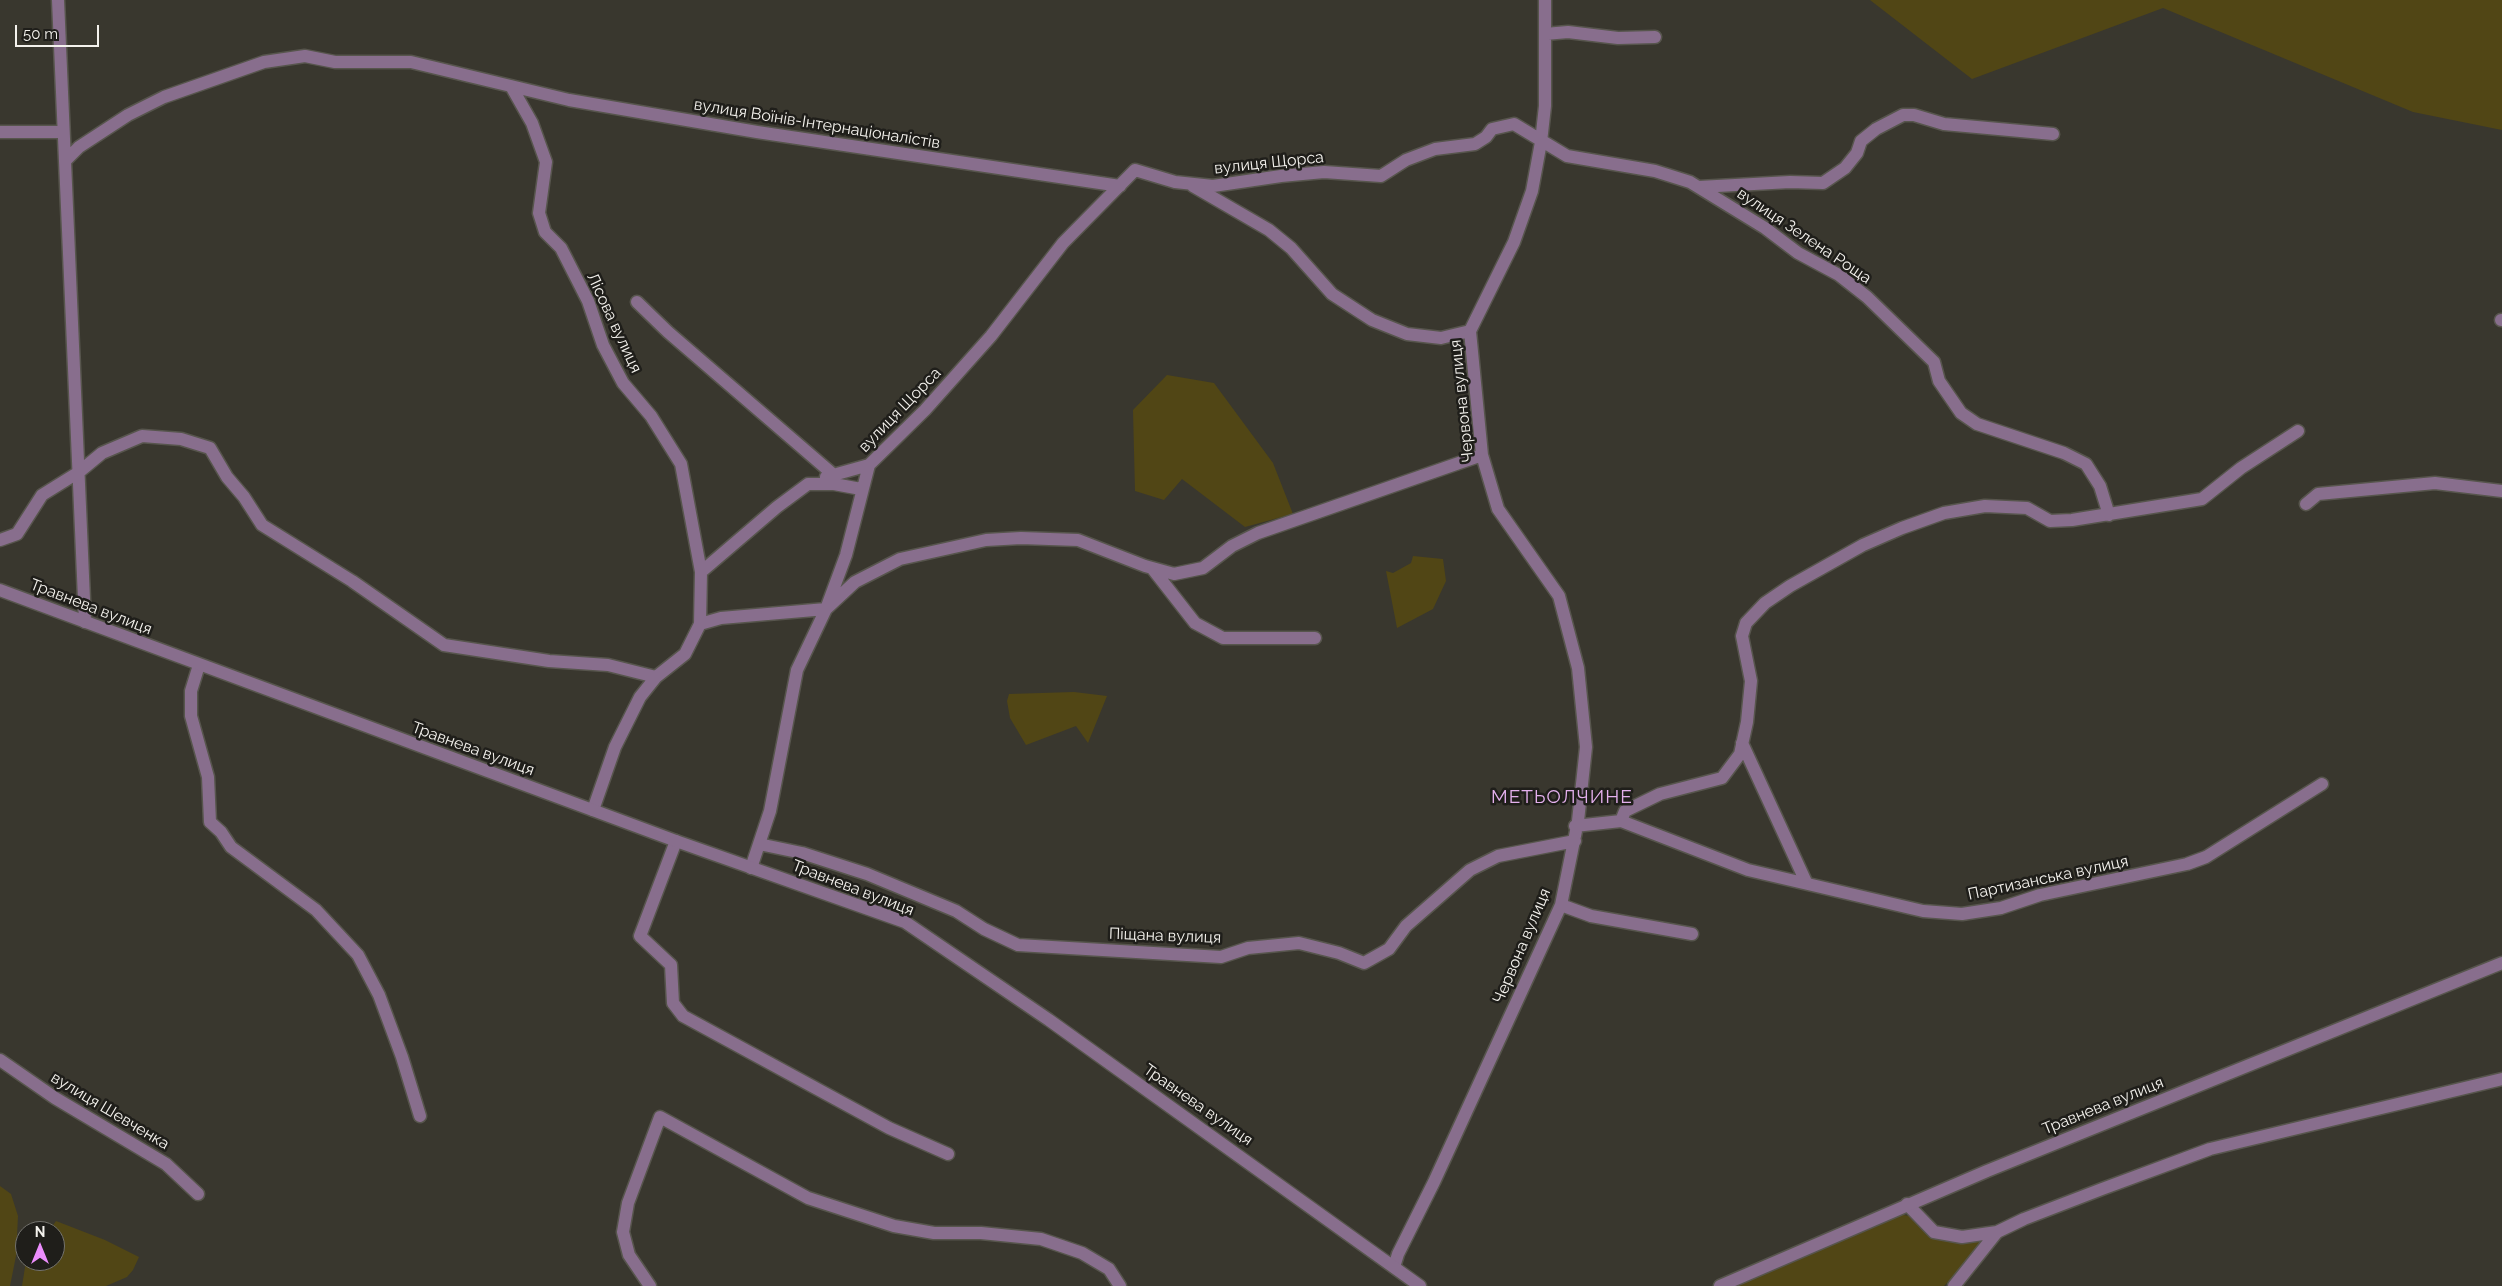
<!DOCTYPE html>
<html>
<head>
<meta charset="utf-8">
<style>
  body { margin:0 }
  #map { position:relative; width:2502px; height:1286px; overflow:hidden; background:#39372e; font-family:Raleway,sans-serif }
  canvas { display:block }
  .north { position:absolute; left:15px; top:1221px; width:50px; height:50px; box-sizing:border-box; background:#1f1e1a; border:1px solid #74736e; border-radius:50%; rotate:0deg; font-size:14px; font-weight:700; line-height:20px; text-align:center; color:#f4f2ed }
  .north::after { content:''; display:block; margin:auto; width:18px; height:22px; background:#eb8dfc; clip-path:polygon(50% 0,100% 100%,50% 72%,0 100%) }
  .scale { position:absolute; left:15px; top:25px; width:84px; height:22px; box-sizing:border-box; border:2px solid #f4f2ed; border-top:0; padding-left:6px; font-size:15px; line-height:18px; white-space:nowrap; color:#f4f2ed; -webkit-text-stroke:4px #1f1e1a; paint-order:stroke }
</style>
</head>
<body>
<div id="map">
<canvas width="2502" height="1286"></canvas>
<div class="north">N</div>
<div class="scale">50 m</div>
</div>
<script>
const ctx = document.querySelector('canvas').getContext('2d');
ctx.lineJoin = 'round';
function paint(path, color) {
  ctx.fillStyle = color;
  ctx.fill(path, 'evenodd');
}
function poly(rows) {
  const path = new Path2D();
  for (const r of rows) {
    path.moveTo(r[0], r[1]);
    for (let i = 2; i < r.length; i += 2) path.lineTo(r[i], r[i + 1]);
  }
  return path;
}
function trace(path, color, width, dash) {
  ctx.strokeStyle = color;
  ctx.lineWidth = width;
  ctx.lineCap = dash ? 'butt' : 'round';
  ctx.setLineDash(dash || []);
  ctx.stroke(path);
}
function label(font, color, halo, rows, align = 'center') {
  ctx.font = font + ' Raleway,sans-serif';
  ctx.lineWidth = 5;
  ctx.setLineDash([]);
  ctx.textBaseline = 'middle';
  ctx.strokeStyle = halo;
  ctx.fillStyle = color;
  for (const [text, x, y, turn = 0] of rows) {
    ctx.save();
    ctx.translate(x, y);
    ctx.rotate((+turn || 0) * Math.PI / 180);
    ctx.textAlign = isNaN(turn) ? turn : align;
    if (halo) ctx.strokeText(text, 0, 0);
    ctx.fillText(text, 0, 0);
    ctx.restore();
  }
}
paint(poly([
  [1870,0,2502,0,2502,130,2413,112,2163,8,1972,79],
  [1167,375,1214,383,1273,463,1293,514,1245,527,1182,479,1164,500,1135,491,1133,410],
  [1413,556,1443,559,1446,581,1433,609,1397,628,1386,571,1393,573,1411,563],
  [1074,692,1107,696,1088,743,1076,726,1026,745,1010,718,1007,701,1009,694],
  [0,1186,11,1194,18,1216,16,1256,10,1286,0,1286],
  [1894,1213,1909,1216,1930,1238,1988,1242,1944,1286,1737,1286],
  [56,1221,105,1240,139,1257,133,1270,127,1277,106,1286,22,1286,26,1261,55,1261,55,1231,49,1231]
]), '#514615');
const minor = poly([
  [58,0,85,622],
  [1545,34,1568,32,1618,38,1655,37],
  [511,86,532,123,546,162,539,213,545,232,561,248,588,301,603,345,623,383,651,416,681,464,701,572],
  [0,132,63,132],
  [65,161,79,147,128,115,164,97,264,62,305,56,335,62,411,62,569,100,757,132,1120,186],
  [1193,186,1269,230,1291,248,1332,294,1372,320,1407,334,1441,338,1470,331],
  [1699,187,1790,182,1823,183,1845,168,1857,153,1861,141,1876,129,1903,115,1914,115,1944,124,2053,134],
  [637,302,668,332,835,476],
  [2501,320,2502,320],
  [826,477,869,465],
  [2306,504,2318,494,2435,483,2502,491],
  [0,540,17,534,42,495,79,472,102,453,142,436,181,439,210,448,227,477,244,497,262,525,352,581,444,645,549,661,608,665,656,677],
  [1152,568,1195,623,1223,638,1315,638],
  [700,624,701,572,777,507,808,484,834,484,861,489],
  [199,665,191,691,191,716,208,777,210,822,221,832,231,847,316,910,358,955,379,995,402,1057,420,1116],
  [1742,743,1806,882],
  [593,810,615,747,640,697,656,677,685,654,700,624,721,618,826,609,855,582,900,559,986,540,1021,538,1078,540,1145,566,1174,574,1203,568,1232,546,1258,533,1482,455],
  [1621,821,1748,870,1923,911,1962,914,2001,908,2040,895,2187,864,2206,857,2322,784],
  [1575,826,1621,821,1625,811,1660,794,1722,778,1740,754,1747,722,1751,681,1742,636,1746,623,1765,603,1790,586,1863,545,1902,528,1944,513,1985,506,2027,508,2050,521,2072,520,2202,499,2241,468,2298,431],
  [676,841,640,936,671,965,673,1003,683,1016,889,1128,948,1154],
  [759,844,802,853,867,874,956,911,984,929,1018,945,1221,957,1248,948,1299,943,1339,953,1364,963,1389,949,1406,926,1470,870,1498,856,1575,841],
  [751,868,770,811,797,670,826,609,846,555,869,465,925,410,991,336,1063,243,1135,170,1175,182,1213,186,1281,176,1324,172,1381,176,1406,160,1435,149,1475,144,1486,137,1492,129,1514,124,1567,156,1655,171,1690,182,1765,228,1798,253,1839,275,1867,297,1934,362,1939,381,1961,413,1977,424,2064,453,2086,464,2100,486,2109,515],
  [1561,905,1591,916,1692,934],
  [0,1060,55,1098,166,1164,198,1194],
  [1907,1204,1934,1232,1962,1237,1997,1232],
  [1394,1267,1398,1254,1434,1182,1561,905,1578,821,1586,747,1578,668,1559,596,1498,509,1482,455,1470,331,1514,242,1532,191,1541,142,1545,106,1545,0],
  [650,1286,629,1255,623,1232,628,1203,660,1117,808,1198,894,1226,934,1233,981,1233,1041,1239,1082,1253,1109,1269,1120,1286],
  [1954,1286,1997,1232,2024,1219,2102,1189,2210,1149,2502,1079]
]);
const tertiary = poly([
  [0,590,676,841,905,922,1049,1020,1420,1286],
  [1720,1286,1987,1171,2502,963]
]);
trace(minor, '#57554d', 15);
trace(tertiary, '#57554d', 15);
trace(minor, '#886e8d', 12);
trace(tertiary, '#886e8d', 12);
label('16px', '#f4f2ed', '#1f1e1a', [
  ["вулиця Воїнів-Інтернаціоналістів",817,124,9],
  ["вулиця Щорса",1269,163,-6],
  ["вулиця Зелена Роща",1804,236,34],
  ["Лісова вулиця",614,323,65],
  ["Червона вулиця",1462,401,-96],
  ["вулиця Щорса",900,410,-46],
  ["Травнева вулиця",91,607,21],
  ["Травнева вулиця",473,749,20],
  ["Партизанська вулиця",2048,878,-12],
  ["Травнева вулиця",853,888,21],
  ["Піщана вулиця",1165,936,2],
  ["Червона вулиця",1522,946,-67],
  ["Травнева вулиця",1198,1105,35],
  ["Травнева вулиця",2103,1106,-22],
  ["вулиця Шевченка",110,1111,31]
]);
ctx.letterSpacing = '1px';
label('19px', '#e4b0ed', '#1f1e1a', [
  ["МЕТЬОЛЧИНЕ",1562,797]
]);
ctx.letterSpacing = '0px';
</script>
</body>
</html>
